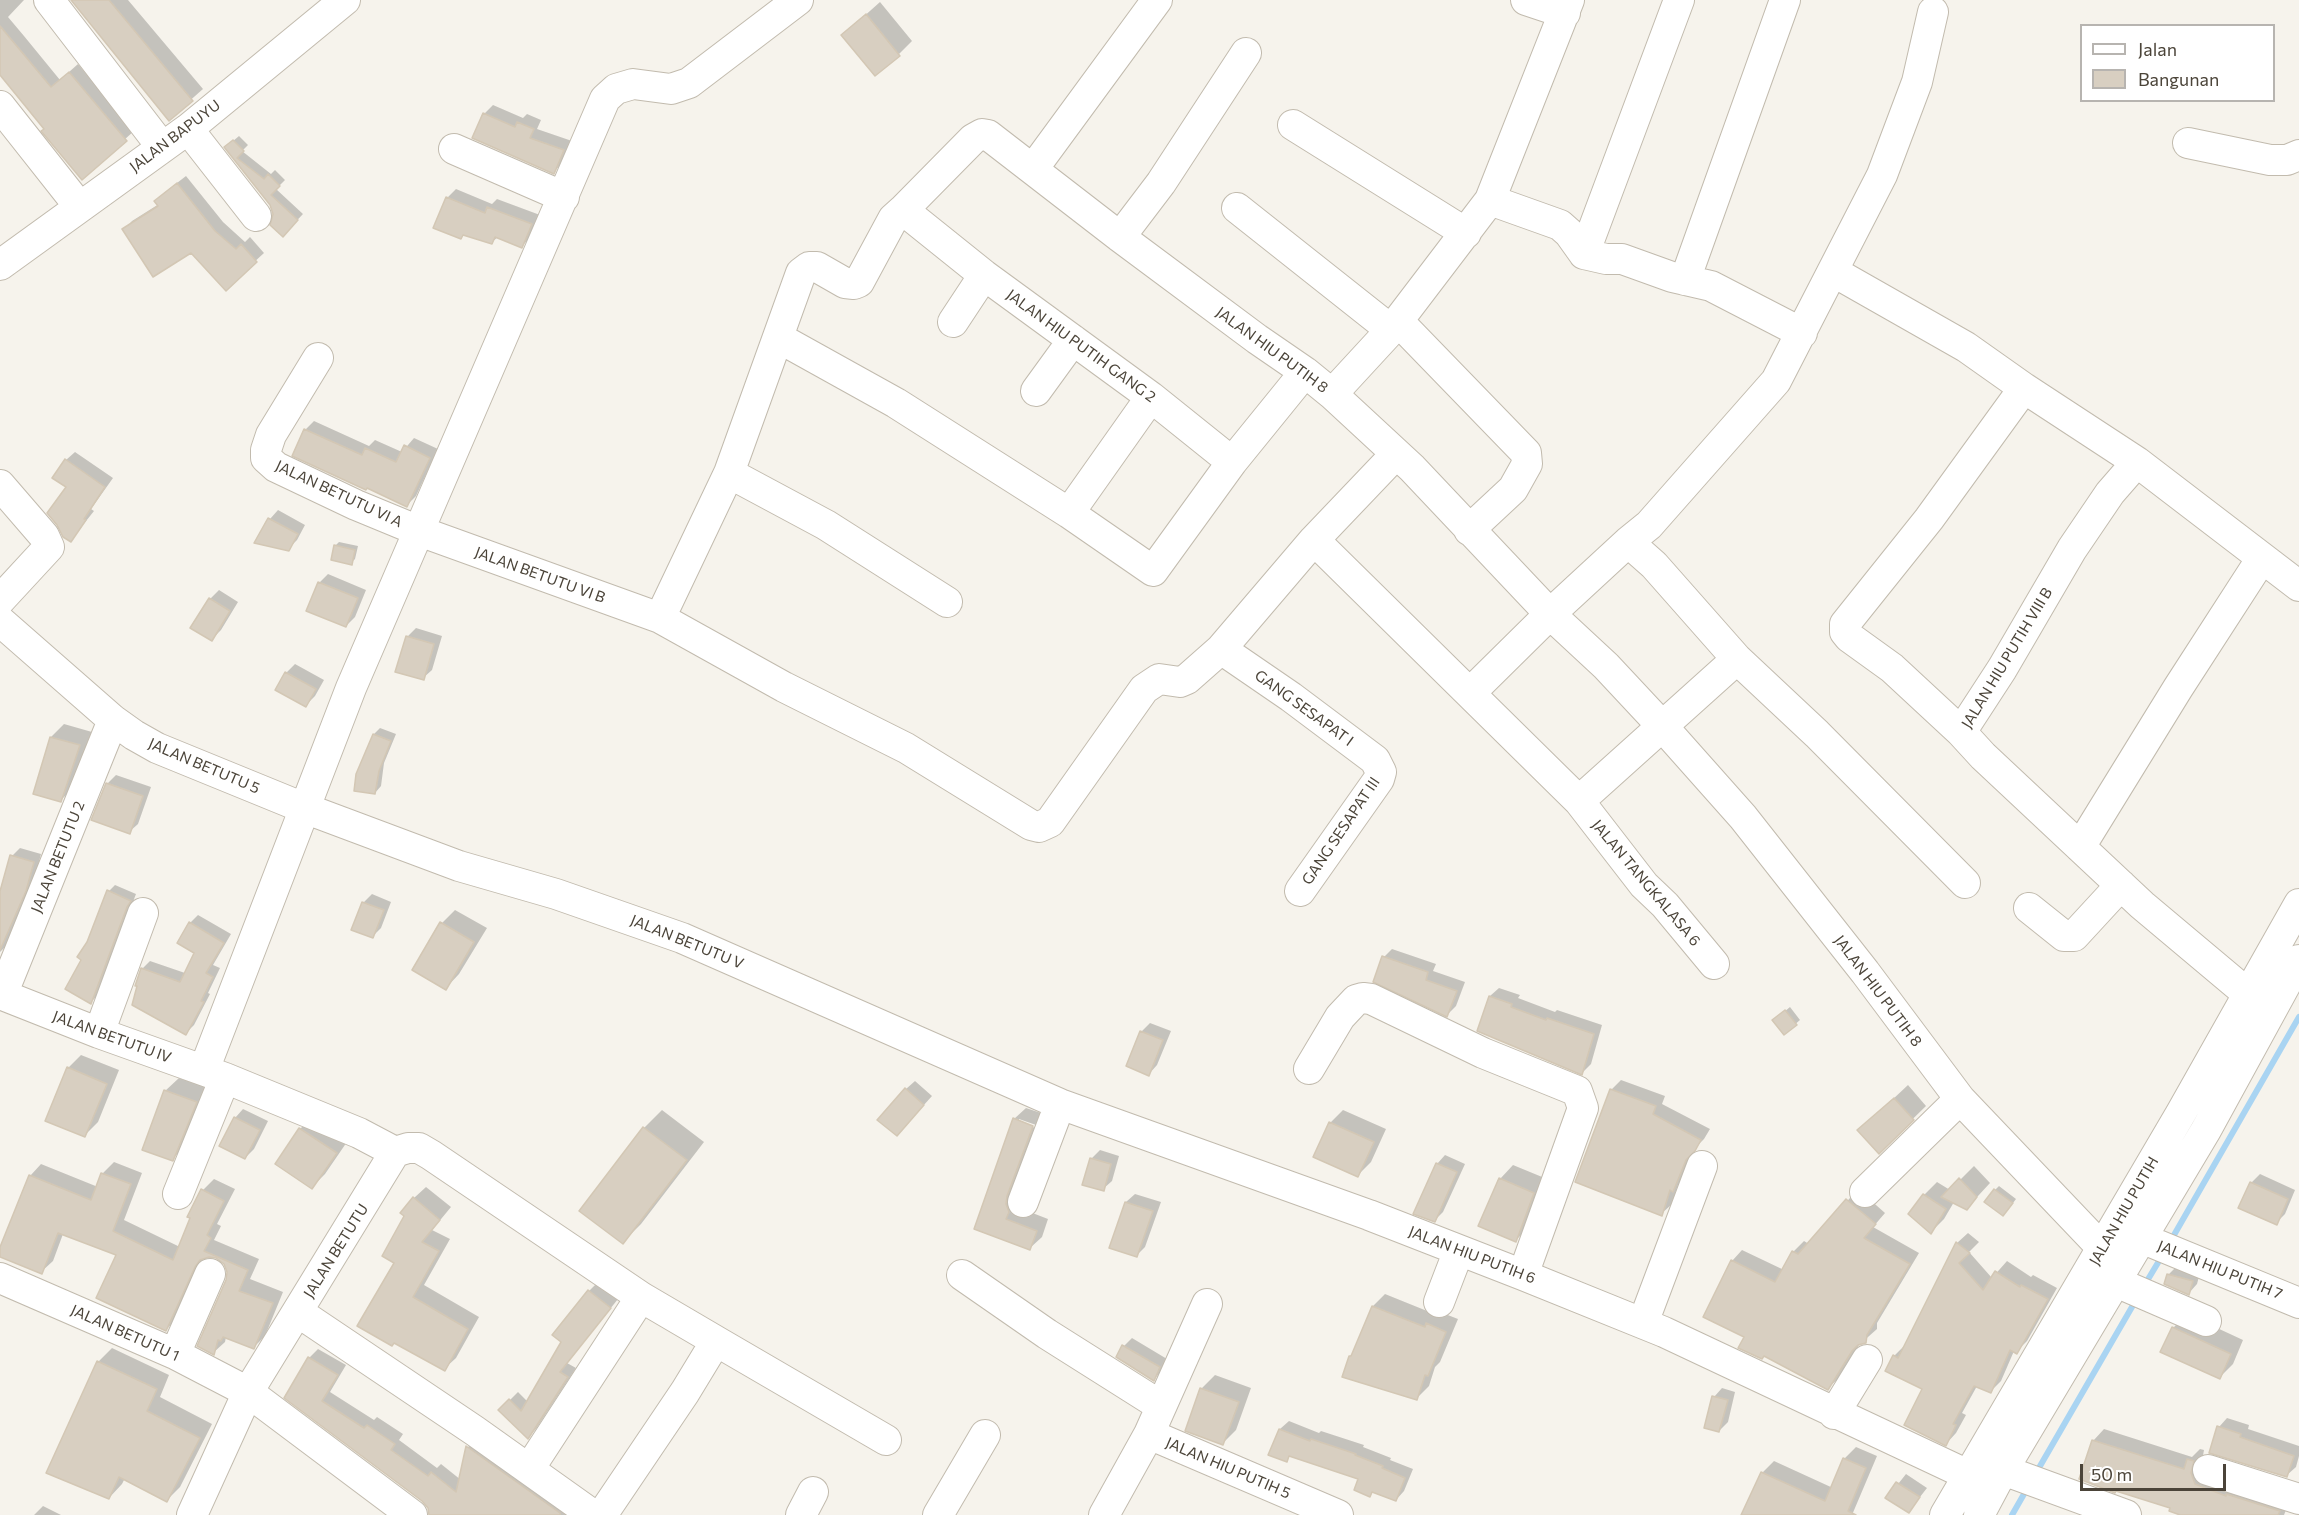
<!DOCTYPE html>
<html>
<head>
<meta charset="utf-8">
<style>
  body { margin:0 }
  #map { position:relative; width:2299px; height:1515px; overflow:hidden; background:#f6f3ec; font-family:Commissioner,sans-serif }
  canvas { display:block }
  .legend { position:absolute; left:2080px; top:24px; width:195px; height:78px; box-sizing:border-box; background:#fff; border:2px solid #b7b4b0; margin:0; padding:8px 10px; list-style:none; font-size:18px; color:#4b4439 }
  .legend li { display:flex; align-items:center; gap:12px; height:30px }
  .legend b { width:30px; border:2px solid #b7b4b0 }
  .scale { position:absolute; left:2080px; top:1464px; width:146px; height:27px; box-sizing:border-box; border:3px solid #4b4439; border-top:0; padding-left:8px; font-size:18px; line-height:21px; white-space:nowrap; color:#4b4439; -webkit-text-stroke:4px #fff; paint-order:stroke }
</style>
</head>
<body>
<div id="map">
<canvas width="2299" height="1515"></canvas>
<ul class="legend">
<li><b style="height:8px;background:#fff"></b>Jalan</li>
<li><b style="height:16px;background:#d8cfc1"></b>Bangunan</li>
</ul>
<div class="scale">50 m</div>
</div>
<script>
const ctx = document.querySelector('canvas').getContext('2d');
ctx.lineJoin = 'round';
function paint(path, color) {
  ctx.fillStyle = color;
  ctx.fill(path, 'evenodd');
}
function poly(rows) {
  const path = new Path2D();
  for (const r of rows) {
    path.moveTo(r[0], r[1]);
    for (let i = 2; i < r.length; i += 2) path.lineTo(r[i], r[i + 1]);
  }
  return path;
}
function trace(path, color, width, dash) {
  ctx.strokeStyle = color;
  ctx.lineWidth = width;
  ctx.lineCap = dash ? 'butt' : 'round';
  ctx.setLineDash(dash || []);
  ctx.stroke(path);
}
function label(font, color, halo, rows, align = 'center') {
  ctx.font = font + ' Commissioner,sans-serif';
  ctx.lineWidth = 5;
  ctx.setLineDash([]);
  ctx.textBaseline = 'middle';
  ctx.strokeStyle = halo;
  ctx.fillStyle = color;
  for (const [text, x, y, turn = 0] of rows) {
    ctx.save();
    ctx.translate(x, y);
    ctx.rotate((+turn || 0) * Math.PI / 180);
    ctx.textAlign = isNaN(turn) ? turn : align;
    if (halo) ctx.strokeText(text, 0, 0);
    ctx.fillText(text, 0, 0);
    ctx.restore();
  }
}
paint(poly([
  [0,0,24,0,8,17,24,36,60,80,78,64,134,131,82,178,46,129,0,73],
  [78,0,128,0,203,89,169,119],
  [880,2,912,41,899,54,843,35],
  [493,105,523,118,527,114,541,120,537,129,572,141,562,163,554,172,484,114],
  [239,136,248,145,242,151,271,174,275,170,285,180,276,189,303,214,283,235,271,205,226,147],
  [186,176,223,222,245,242,250,237,264,253,226,288,192,251,124,230,132,221,159,204,164,193],
  [456,189,492,204,497,199,540,215,530,238,522,246,498,237,492,242,465,234,461,238,447,198],
  [314,421,369,446,375,440,402,452,414,438,438,449,416,496,407,505,305,430],
  [75,452,113,478,91,509,94,511,71,540,66,460],
  [278,510,305,525,297,540,288,549,256,542,270,519],
  [339,542,358,546,355,559,351,563,335,546],
  [328,574,366,590,355,617,346,626,319,583],
  [219,590,238,602,221,630,212,639,210,599],
  [416,628,442,636,432,670,423,678,407,637],
  [295,664,324,680,315,696,306,705,286,673],
  [64,724,92,732,74,787,61,800,51,737],
  [380,728,396,734,384,763,381,786,375,793,374,734],
  [116,775,151,787,138,824,129,832,93,819,108,783],
  [20,848,41,854,34,881,5,947,0,952,0,889,3,886,12,856],
  [115,885,136,894,97,996,91,1002,83,960,109,891],
  [372,894,391,902,381,928,373,936,363,903],
  [455,910,487,928,459,974,446,988,442,923],
  [198,915,231,934,213,965,220,968,208,993,210,994,194,1025,186,1033,142,969,150,961,185,973,196,952,190,923],
  [1392,949,1436,964,1433,971,1465,982,1456,1006,1447,1015,1384,957],
  [1499,988,1520,995,1518,998,1555,1012,1557,1010,1602,1025,1591,1064,1582,1073,1490,996],
  [1790,1007,1800,1020,1785,1033,1778,1017],
  [1150,1023,1171,1031,1157,1065,1149,1074,1141,1032],
  [81,1055,119,1070,98,1122,85,1135,68,1068],
  [179,1078,209,1088,186,1146,172,1159,165,1091],
  [1621,1080,1665,1096,1662,1104,1710,1129,1704,1139,1695,1148,1683,1180,1678,1185,1671,1205,1661,1214,1611,1090],
  [915,1081,932,1096,905,1126,906,1089],
  [1908,1085,1926,1106,1879,1152,1860,1130],
  [1026,1108,1044,1114,1039,1126,1019,1119,1019,1122,1038,1129,1017,1207,1048,1219,1042,1237,1030,1248,976,1228,1014,1119],
  [243,1109,268,1121,254,1149,245,1158,235,1118],
  [662,1110,704,1142,641,1224,623,1242,644,1128],
  [1343,1110,1386,1129,1371,1162,1358,1175,1330,1123],
  [314,1115,349,1139,325,1174,312,1187,277,1164,300,1129],
  [1100,1150,1119,1156,1112,1181,1103,1189,1091,1159],
  [1445,1155,1465,1164,1443,1212,1435,1220,1437,1164],
  [114,1162,142,1173,124,1220,180,1247,192,1218,189,1216,203,1190,214,1179,235,1189,217,1224,221,1226,214,1240,259,1259,250,1279,283,1292,265,1336,254,1347,226,1337,225,1342,213,1353,229,1271,225,1262,218,1257,204,1257,177,1318,166,1330,118,1255,63,1234,53,1261,41,1272,0,1255,0,1251,30,1176,41,1164,98,1187,102,1174],
  [1513,1165,1547,1179,1529,1227,1516,1240,1500,1179],
  [1974,1166,1990,1183,1966,1209,1954,1202,1944,1219,1931,1232,1924,1195,1937,1182,1950,1190],
  [2260,1174,2295,1190,2285,1214,2276,1223,2251,1183],
  [1999,1186,2016,1199,2007,1211,1995,1190],
  [426,1187,451,1207,432,1230,450,1239,424,1285,479,1317,456,1358,444,1369,395,1341,397,1262,414,1198],
  [1858,1189,1885,1213,1873,1227,1919,1253,1877,1323,1877,1329,1859,1345,1839,1378,1828,1388,1746,1336,1732,1261,1742,1250,1784,1270,1793,1252,1804,1241,1809,1244],
  [1135,1194,1161,1202,1145,1247,1136,1256,1111,1247,1126,1202],
  [1968,1233,1979,1242,1969,1252,1992,1278,2007,1261,2031,1277,2033,1275,2057,1288,2027,1341,2016,1352,2014,1351,2001,1381,1990,1392,1977,1386,1962,1413,1966,1415,1956,1433,1946,1444,1924,1389,1894,1356,1905,1345,1957,1243],
  [2177,1266,2200,1273,2197,1284,2189,1293,2168,1275],
  [598,1282,618,1299,567,1363,576,1368,536,1429,528,1437,500,1410,518,1392,528,1402,589,1291],
  [1385,1294,1437,1315,1440,1312,1458,1319,1440,1362,1435,1367,1429,1386,1417,1398,1350,1356,1355,1351,1373,1306],
  [2187,1314,2243,1340,2233,1364,2220,1377,2162,1351,2173,1328],
  [1132,1338,1167,1359,1162,1371,1154,1379,1124,1346],
  [112,1348,169,1375,160,1397,212,1424,180,1487,167,1500,125,1478,122,1484,109,1498,48,1473,98,1362],
  [318,1349,346,1365,330,1392,374,1420,377,1417,403,1434,399,1440,437,1468,441,1464,461,1480,468,1447,477,1438,584,1515,430,1515,429,1508,423,1500,286,1397,309,1358],
  [1215,1375,1251,1388,1236,1430,1223,1443,1201,1389],
  [1722,1388,1735,1392,1728,1422,1719,1431,1714,1397],
  [2227,1418,2249,1425,2248,1429,2299,1446,2299,1456,2296,1467,2287,1475,2219,1427],
  [1289,1421,1319,1433,1321,1431,1364,1445,1363,1447,1391,1458,1390,1460,1413,1469,1404,1491,1396,1500,1374,1491,1370,1495,1360,1478,1291,1455,1286,1460,1270,1454,1280,1429],
  [2104,1429,2192,1457,2200,1449,2204,1450,2202,1461,2290,1500,2284,1515,2183,1515,2093,1441],
  [1856,1447,1877,1456,1852,1515,1743,1515,1762,1473,1774,1461,1833,1488,1844,1459],
  [1906,1474,1927,1488,1909,1511,1887,1498],
  [43,1506,61,1515,34,1515]
]), '#0003');
trace(poly([
  [2170,1242,2299,1017],
  [2144,1286,2162,1256],
  [2036,1473,2136,1300],
  [2012,1515,2028,1487]
]), '#a9d4f2', 6);
const building = poly([
  [71,0,109,0,193,101,169,121,71,0],
  [866,14,900,56,875,76,841,35,866,14],
  [0,26,51,87,69,72,127,141,82,180,41,131,44,129,0,75,0,26],
  [483,113,515,127,517,122,534,129,530,138,564,150,554,174,472,138,483,113],
  [233,140,244,151,237,158,264,179,268,174,280,186,271,195,298,220,283,237,270,225,273,214,270,205,224,147,233,140],
  [177,183,215,231,236,249,241,244,257,262,226,291,191,253,153,277,122,229,158,206,154,201,177,183],
  [446,197,485,213,487,207,532,224,522,248,495,237,492,244,463,235,461,239,433,228,446,197],
  [304,429,362,455,365,448,396,462,404,445,430,458,407,507,367,488,366,490,292,456,304,429],
  [65,459,105,487,84,519,86,520,71,542,63,537,57,525,47,513,66,487,52,478,65,459],
  [268,518,298,534,289,551,254,543,268,518],
  [334,545,355,550,352,565,331,560,334,545],
  [318,582,358,598,346,627,306,611,318,582],
  [209,598,230,611,212,641,190,628,209,598],
  [406,636,434,644,424,680,395,672,406,636],
  [285,672,316,689,306,707,275,690,285,672],
  [373,734,391,741,379,771,375,794,354,791,356,774,373,734],
  [50,737,80,745,61,802,33,794,50,737],
  [106,783,143,796,130,834,91,820,106,783],
  [10,855,34,862,26,891,0,950,0,891,10,855],
  [107,890,131,901,127,907,91,1004,65,989,81,960,77,957,87,942,107,890],
  [362,902,384,910,373,938,351,930,362,902],
  [189,922,224,943,206,973,213,977,201,1001,204,1002,186,1035,132,1005,137,986,135,986,141,968,180,982,194,953,177,943,189,922],
  [440,922,474,942,446,990,412,970,440,922],
  [1382,956,1428,972,1426,980,1457,991,1447,1017,1373,982,1382,956],
  [1489,996,1512,1004,1511,1007,1546,1020,1547,1018,1594,1034,1582,1075,1477,1031,1489,996],
  [1785,1010,1797,1025,1784,1035,1772,1020,1785,1010],
  [1140,1031,1163,1040,1149,1076,1126,1066,1140,1031],
  [67,1067,107,1084,85,1137,45,1121,67,1067],
  [905,1088,924,1105,897,1136,877,1120,905,1088],
  [1610,1089,1656,1106,1653,1114,1701,1140,1695,1151,1686,1160,1673,1192,1670,1190,1662,1216,1575,1182,1610,1089],
  [164,1090,197,1102,173,1161,142,1150,164,1090],
  [1894,1098,1914,1120,1879,1154,1857,1130,1894,1098],
  [234,1117,260,1130,245,1159,219,1146,234,1117],
  [1013,1118,1033,1126,1007,1196,1006,1204,1009,1212,1006,1219,1037,1231,1030,1250,974,1229,1013,1118],
  [1329,1122,1374,1142,1358,1177,1313,1157,1329,1122],
  [643,1127,687,1160,623,1244,579,1211,643,1127],
  [299,1128,337,1153,312,1189,275,1164,299,1128],
  [1090,1158,1111,1164,1104,1191,1082,1185,1090,1158],
  [1436,1163,1457,1172,1435,1222,1413,1214,1436,1163],
  [101,1173,131,1184,113,1231,173,1260,190,1218,187,1217,201,1189,224,1201,207,1235,211,1238,204,1251,248,1270,239,1291,273,1303,254,1349,223,1337,221,1341,218,1340,214,1355,197,1346,226,1280,227,1272,224,1264,216,1258,209,1257,200,1260,195,1267,166,1331,96,1298,116,1255,58,1233,42,1274,0,1257,0,1247,29,1175,91,1200,101,1173],
  [1499,1178,1534,1193,1516,1242,1478,1226,1499,1178],
  [1959,1178,1977,1197,1967,1210,1941,1197,1959,1178],
  [2250,1182,2288,1199,2277,1225,2238,1208,2250,1182],
  [1994,1189,2013,1203,2003,1216,1984,1202,1994,1189],
  [1923,1194,1946,1209,1931,1234,1908,1214,1923,1194],
  [413,1197,440,1220,422,1242,439,1251,413,1297,468,1329,445,1371,394,1343,392,1346,357,1326,394,1263,382,1256,404,1216,400,1213,413,1197],
  [1846,1199,1876,1224,1864,1238,1910,1264,1867,1335,1866,1343,1858,1345,1852,1351,1828,1390,1764,1356,1762,1359,1738,1348,1744,1337,1703,1317,1731,1260,1775,1282,1792,1251,1798,1254,1846,1199],
  [1125,1202,1153,1211,1137,1257,1109,1248,1125,1202],
  [1956,1242,1970,1253,1959,1263,1983,1290,1995,1271,2020,1287,2021,1285,2048,1299,2017,1354,2010,1350,1991,1393,1974,1386,1953,1424,1956,1425,1946,1446,1904,1425,1922,1389,1885,1371,1893,1355,1898,1358,1956,1242],
  [2167,1274,2193,1281,2189,1295,2164,1284,2167,1274],
  [588,1290,611,1308,560,1372,568,1377,528,1439,498,1410,509,1399,521,1411,561,1342,552,1335,588,1290],
  [1372,1306,1425,1327,1426,1323,1446,1332,1428,1376,1425,1375,1417,1400,1342,1377,1349,1356,1351,1356,1372,1306],
  [2172,1327,2231,1354,2220,1379,2160,1352,2172,1327],
  [1122,1345,1160,1367,1154,1381,1116,1357,1122,1345],
  [308,1357,338,1375,322,1401,364,1428,367,1425,395,1444,391,1450,428,1476,431,1472,456,1492,466,1446,560,1513,560,1515,429,1515,428,1508,422,1501,284,1398,308,1357],
  [97,1361,157,1389,147,1411,200,1438,167,1502,119,1477,109,1499,46,1473,97,1361],
  [1200,1388,1239,1402,1223,1445,1185,1431,1200,1388],
  [1712,1396,1728,1400,1719,1432,1704,1428,1712,1396],
  [2217,1426,2241,1434,2240,1437,2294,1456,2287,1477,2209,1453,2217,1426],
  [1279,1429,1310,1441,1311,1439,1356,1454,1355,1455,1383,1466,1382,1468,1405,1478,1396,1501,1372,1492,1370,1497,1354,1490,1358,1479,1289,1456,1287,1462,1268,1455,1279,1429],
  [2092,1440,2184,1469,2187,1459,2194,1461,2191,1473,2195,1484,2226,1496,2226,1494,2280,1511,2278,1515,2180,1515,2169,1511,2170,1508,2116,1491,2115,1493,2079,1479,2092,1440],
  [1843,1458,1866,1468,1848,1511,1856,1515,1741,1515,1761,1472,1825,1501,1843,1458],
  [1896,1482,1920,1497,1909,1513,1885,1498,1896,1482]
]);
paint(building, '#d8cfc1');
trace(building, '#d3c7b4', 1.5);
const minor = poly([
  [49,0,162,147],
  [1526,0,1565,13],
  [0,106,79,206],
  [1293,125,1466,233],
  [188,129,256,216],
  [2188,143,2270,160,2287,160,2299,155],
  [454,149,564,197],
  [1033,169,1157,0],
  [1490,200,1560,225,1569,233,1584,254,1606,259,1622,259,1672,277,1711,286,1802,333],
  [1237,208,1391,330],
  [903,210,973,139,982,134,988,135,1120,237,1257,339,1305,372,1332,394,1412,468,1550,614,1606,666,1663,727,1743,817,1865,972,1960,1099,2102,1248],
  [1120,237,1161,183,1246,53],
  [1584,254,1679,0],
  [0,265,188,129,345,0],
  [1834,272,1966,347,2024,388],
  [1685,280,1785,0],
  [1398,321,1526,453,1527,464,1513,489,1469,530],
  [953,322,984,275],
  [779,338,896,403,1069,513,1153,571,1232,462,1305,372],
  [318,358,271,435,266,450,266,458,276,467,356,505,419,531,660,618,784,687,906,748,1031,825,1039,827,1050,822,1144,689,1159,679,1180,682,1187,679,1221,649,1314,540,1396,454],
  [1036,391,1073,340],
  [1332,394,1391,330,1490,200,1569,0],
  [729,473,826,525,947,602],
  [0,485,44,536,49,547,0,600],
  [1069,513,1151,397],
  [1314,540,1579,801,1644,885,1665,905,1714,964],
  [1628,542,1649,525,1776,381,1882,175,1917,82,1933,12],
  [660,618,729,473,801,273,809,267,817,267,845,283,854,284,859,282,893,219,903,210,984,275,1151,397,1232,462],
  [0,621,113,720,134,735,157,748,304,808,459,866,556,894,682,938,1060,1104],
  [1221,649,1291,697,1375,760,1381,772,1379,779,1300,891],
  [1470,693,1550,614,1628,542,1654,565,1737,659,1817,734,1965,883],
  [1961,732,1892,668,1849,637,1845,632,1845,624,1929,519,2024,388,2137,462],
  [1579,801,1737,659],
  [2080,847,2178,688,2262,558],
  [2029,908,2064,936,2074,936,2121,885],
  [0,994,99,1033,225,1078,359,1133,395,1152,248,1392,192,1515],
  [2248,994,2142,905,1983,756,1961,732,2002,669,2072,549,2110,493,2137,462,2299,586],
  [2,995,113,720],
  [99,1033,143,913],
  [1309,1069,1340,1017,1356,1000,1363,998,1371,999,1483,1053,1577,1091,1583,1108,1523,1275],
  [204,1070,351,688,605,99,616,89,633,84,671,89,689,83,798,0],
  [395,1152,408,1148,419,1148,431,1155,641,1297,716,1341,685,1392,602,1515],
  [1865,1192,1960,1099],
  [178,1194,225,1078],
  [1023,1202,1060,1104,1369,1215,1523,1275,1664,1332,1968,1475],
  [2141,1238,2299,1303],
  [962,1275,1047,1334,1161,1406],
  [0,1278,175,1354,248,1392,412,1515],
  [2116,1282,2206,1321],
  [1439,1302,1459,1250],
  [1207,1304,1149,1434,1338,1515],
  [298,1312,475,1431,593,1515],
  [1643,1323,1702,1166],
  [716,1341,886,1440],
  [175,1354,210,1274],
  [1834,1414,1867,1360],
  [1987,1460,2003,1470,2126,1515],
  [529,1469,641,1297],
  [2208,1470,2299,1499],
  [801,1515,813,1492],
  [938,1515,985,1435],
  [1104,1515,1149,1434],
  [1945,1515,2181,1113,2299,904],
  [1979,1515,2003,1470,2206,1130,2299,960]
]);
trace(minor, '#c2bbae', 32);
trace(minor, '#fff', 30);
label('15px', '#4b4439', '#fff', [
  ["JALAN BAPUYU",175,136,-37],
  ["JALAN HIU PUTIH GANG 2",1081,346,36],
  ["JALAN HIU PUTIH 8",1272,350,36],
  ["JALAN BETUTU VI A",339,494,25],
  ["JALAN BETUTU VI B",540,575,20],
  ["JALAN HIU PUTIH VIII B",2007,658,-59],
  ["GANG SESAPAT I",1304,708,36],
  ["JALAN BETUTU 5",204,766,23],
  ["GANG SESAPAT III",1341,831,-56],
  ["JALAN BETUTU 2",58,857,-68],
  ["JALAN TANGKALASA 6",1646,883,50],
  ["JALAN BETUTU V",687,942,22],
  ["JALAN HIU PUTIH 8",1878,991,53],
  ["JALAN BETUTU IV",112,1037,20],
  ["JALAN HIU PUTIH",2124,1211,-60],
  ["JALAN BETUTU",336,1251,-58],
  ["JALAN HIU PUTIH 6",1472,1255,21],
  ["JALAN HIU PUTIH 7",2220,1270,22],
  ["JALAN BETUTU 1",125,1333,24],
  ["JALAN HIU PUTIH 5",1228,1468,23]
]);
</script>
</body>
</html>
